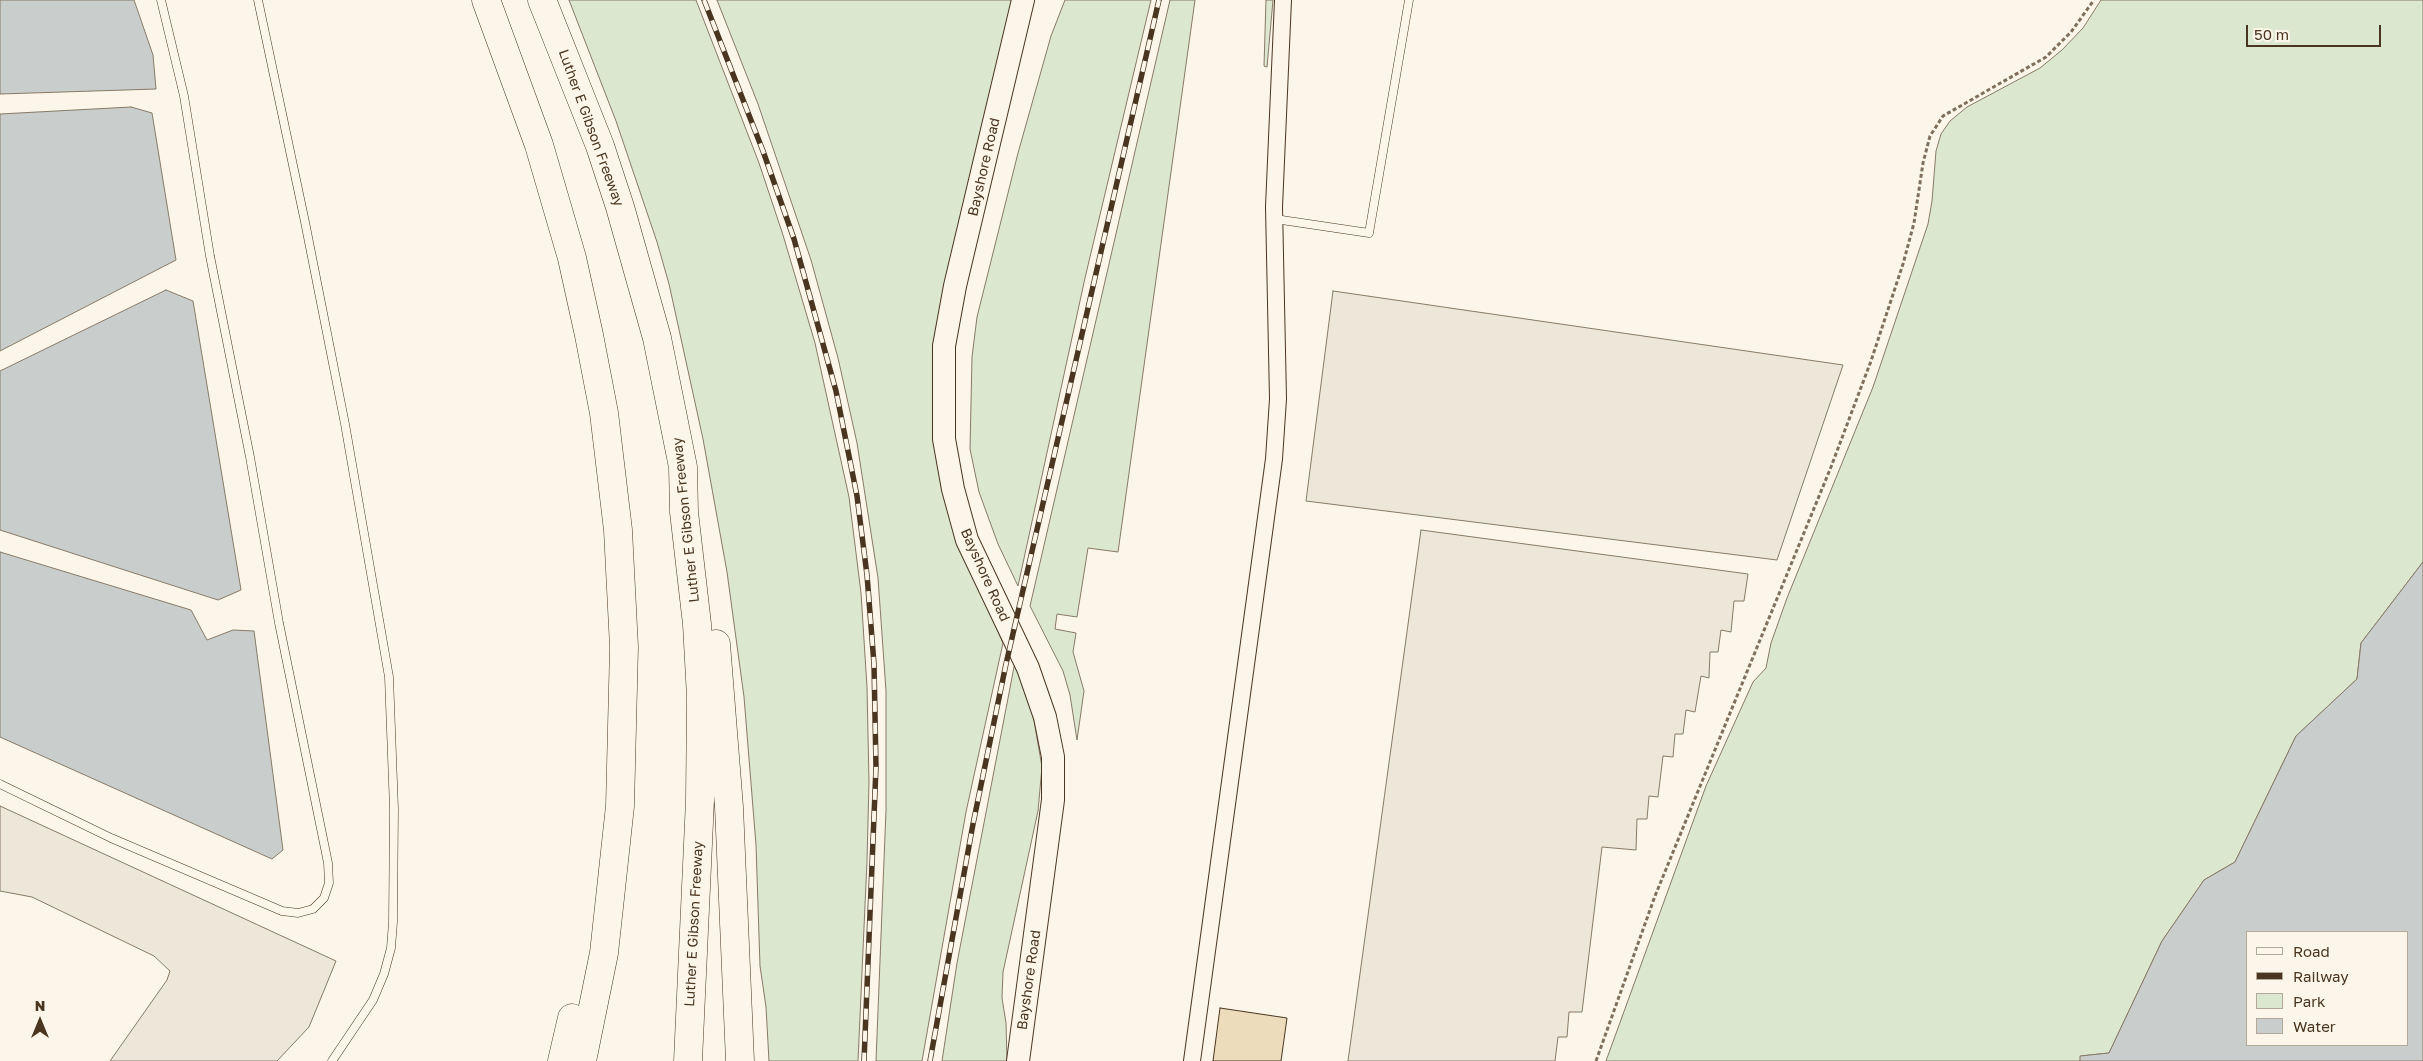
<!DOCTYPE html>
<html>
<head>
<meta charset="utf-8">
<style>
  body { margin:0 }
  #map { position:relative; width:2423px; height:1061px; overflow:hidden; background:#fbf6e9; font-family:"Golos Text",sans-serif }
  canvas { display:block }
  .legend { position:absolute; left:2246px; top:931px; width:162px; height:115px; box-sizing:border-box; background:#fbf6e9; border:1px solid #b4a999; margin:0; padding:6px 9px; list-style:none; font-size:15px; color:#4a3520 }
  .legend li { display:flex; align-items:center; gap:10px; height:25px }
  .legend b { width:25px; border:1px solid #b4a999 }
  .north { position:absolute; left:15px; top:996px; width:50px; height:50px; -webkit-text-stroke:4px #fbf6e9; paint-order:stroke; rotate:0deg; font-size:14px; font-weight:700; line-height:20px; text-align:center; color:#4a3520 }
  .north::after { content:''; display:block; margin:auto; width:18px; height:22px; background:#4a3520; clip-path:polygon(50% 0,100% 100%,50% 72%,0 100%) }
  .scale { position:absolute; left:2246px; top:25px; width:135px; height:22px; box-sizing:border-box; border:2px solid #4a3520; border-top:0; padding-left:6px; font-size:15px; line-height:18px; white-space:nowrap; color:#4a3520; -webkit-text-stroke:4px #fbf6e9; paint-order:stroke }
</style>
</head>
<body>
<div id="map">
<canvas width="2423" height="1061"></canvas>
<ul class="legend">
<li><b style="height:6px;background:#fbf6e9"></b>Road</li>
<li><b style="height:6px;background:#4a3520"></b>Railway</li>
<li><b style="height:14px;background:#dce7d0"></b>Park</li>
<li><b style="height:14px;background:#c9cecd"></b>Water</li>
</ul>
<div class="north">N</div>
<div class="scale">50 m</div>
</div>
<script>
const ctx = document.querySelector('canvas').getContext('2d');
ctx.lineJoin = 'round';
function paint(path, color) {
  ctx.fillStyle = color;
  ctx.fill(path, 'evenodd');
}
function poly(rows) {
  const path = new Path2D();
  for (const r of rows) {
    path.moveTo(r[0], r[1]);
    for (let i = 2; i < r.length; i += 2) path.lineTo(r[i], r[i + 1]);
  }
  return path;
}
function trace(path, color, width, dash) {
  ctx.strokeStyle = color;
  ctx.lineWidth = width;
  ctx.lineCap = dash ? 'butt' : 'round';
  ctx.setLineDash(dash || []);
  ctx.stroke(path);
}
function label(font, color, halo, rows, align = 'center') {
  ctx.font = font + ' "Golos Text",sans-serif';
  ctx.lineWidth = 4;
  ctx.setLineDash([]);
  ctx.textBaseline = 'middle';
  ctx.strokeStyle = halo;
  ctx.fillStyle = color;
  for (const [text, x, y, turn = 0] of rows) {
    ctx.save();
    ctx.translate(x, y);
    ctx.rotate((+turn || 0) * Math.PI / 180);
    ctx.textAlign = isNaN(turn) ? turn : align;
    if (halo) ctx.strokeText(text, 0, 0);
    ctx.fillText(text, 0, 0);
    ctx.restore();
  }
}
const green = poly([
  [569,0,696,0,759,163,783,235,815,343,849,497,861,593,867,687,869,782,867,861,858,1061,769,1061,766,1007,760,966,756,845,744,697,727,572,703,439,669,284,657,242,616,121,569,0],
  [717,0,1015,0,935,370,986,603,1003,643,966,812,922,1061,876,1061,886,810,886,691,878,578,857,443,838,358,811,260,758,104,717,0],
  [1065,0,1151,0,1085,278,1018,586,998,544,979,492,970,449,972,357,977,317,1018,153,1051,36,1065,0],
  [1170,0,1195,0,1118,552,1088,548,1077,617,1057,614,1055,629,1076,633,1073,652,1084,691,1077,740,1070,695,1063,671,1030,606,1170,0],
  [1266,0,1273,0,1267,67,1264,66,1266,0],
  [2101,0,2423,0,2423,562,2361,643,2357,679,2296,736,2235,862,2204,880,2162,941,2109,1053,2081,1056,2080,1061,1606,1061,1706,786,1753,682,1766,668,1771,643,1787,598,1873,387,1928,224,1932,201,1936,151,1941,134,1950,121,1967,107,2040,68,2062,50,2083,28,2101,0],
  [1015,662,1032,709,1042,767,1038,811,1003,972,1002,998,1006,1023,1007,1061,942,1061,957,963,1015,662]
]);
paint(green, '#dce7d0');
trace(green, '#887966', 1);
const parking = poly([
  [1333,291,1843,365,1777,560,1306,501,1333,291],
  [1421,530,1748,574,1744,601,1734,601,1731,632,1721,630,1718,652,1710,652,1709,678,1701,676,1695,712,1686,710,1683,734,1675,734,1673,757,1663,756,1658,797,1649,796,1647,819,1637,819,1636,850,1602,847,1582,1012,1569,1012,1567,1037,1558,1037,1555,1061,1348,1061,1421,530],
  [0,806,336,961,309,1027,277,1061,110,1061,167,980,170,971,154,956,32,897,0,891,0,806]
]);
paint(parking, '#ede7d9');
trace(parking, '#887966', 1);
const water = poly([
  [0,0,134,0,153,55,156,89,0,94,0,0],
  [131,107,152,113,176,260,0,351,0,114,131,107],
  [166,290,193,301,241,590,218,600,0,530,0,371,166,290],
  [0,552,191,610,207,640,233,630,254,631,283,850,272,859,0,737,0,552],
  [2423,562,2423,1061,2080,1061,2080,1056,2109,1053,2162,941,2204,880,2235,862,2296,736,2357,679,2361,643,2423,562],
  [2247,932,2407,932,2407,1045,2247,1045,2247,932]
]);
paint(water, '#c9cecd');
trace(water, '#887966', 1);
const building = poly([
  [1220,1008,1287,1018,1281,1061,1213,1061,1220,1008]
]);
paint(building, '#ecdcbc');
trace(building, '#4a3520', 1);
const lane = poly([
  [258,0,305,222,345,424,389,677,394,809,393,922,391,948,384,974,373,1000,332,1061],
  [1275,219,1369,233,1409,0],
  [0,784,111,838,282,911,298,913,313,909,324,898,329,883,328,863,279,623,250,457,210,256,184,96,161,0]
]);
const street = poly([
  [1192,1061,1274,459,1278,399,1274,207,1283,0]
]);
const secondary = poly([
  [1018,1061,1053,800,1053,757,1045,717,1028,668,967,540,953,489,944,439,944,346,955,286,1023,0]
]);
const highway = poly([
  [486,0,539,145,572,258,589,335,604,413,618,530,624,647,620,806,604,953,582,1061],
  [542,0,600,146,620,207,657,338,683,467,684,512,697,624,701,697,700,800,688,1061],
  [716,644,729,807,740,1061],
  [562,1061,572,1018]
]);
trace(lane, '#4a3520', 9);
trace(street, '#4a3520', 18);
trace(secondary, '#4a3520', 24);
trace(highway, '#4a3520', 29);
trace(poly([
  [1596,1061,1655,896,1831,467,1871,361,1903,264,1914,223,1923,163,1930,136,1943,116,2046,57,2071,32,2094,0]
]), '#7f6f5c', 3, [4, 2.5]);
trace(lane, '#fbf6e9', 8);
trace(street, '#fbf6e9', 16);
trace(secondary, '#fbf6e9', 22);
trace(highway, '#fbf6e9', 28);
const rail = poly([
  [704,0,763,151,794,239,836,391,857,496,867,575,874,664,876,767,864,1061],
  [930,1061,973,824,1006,664,1159,0]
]);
trace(rail, '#4a3520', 5.5);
trace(rail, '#fbf6e9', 4, [11]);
label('14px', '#4a3520', '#fbf6e9', [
  ["Luther E Gibson Freeway",591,128,70],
  ["Bayshore Road",984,167,-77],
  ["Luther E Gibson Freeway",686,520,-96],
  ["Bayshore Road",985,575,66],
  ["Luther E Gibson Freeway",694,924,-87],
  ["Bayshore Road",1029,980,-82]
]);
</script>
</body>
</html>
